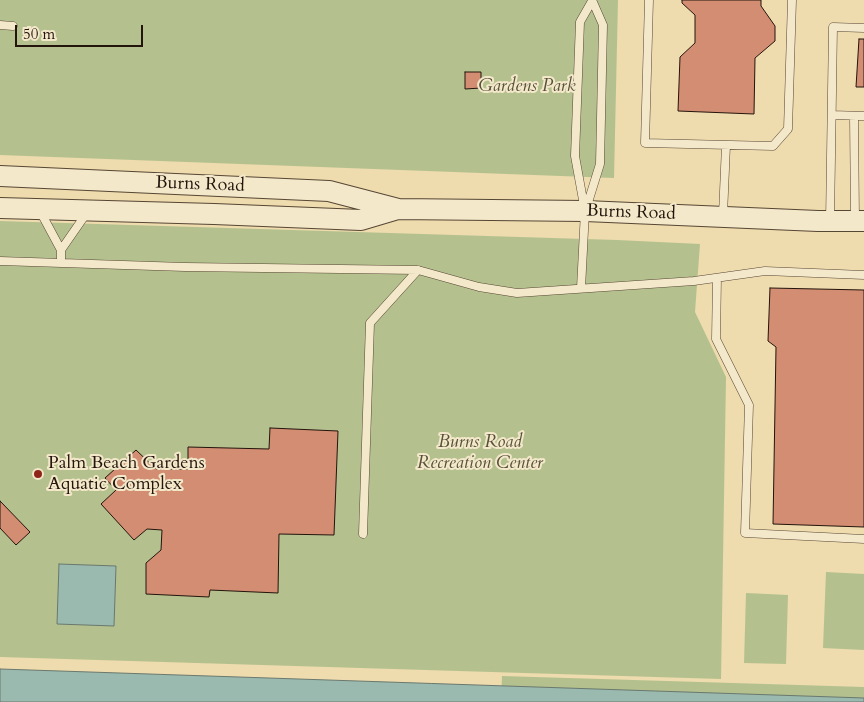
<!DOCTYPE html>
<html>
<head>
<meta charset="utf-8">
<style>
  body { margin:0 }
  #map { position:relative; width:864px; height:702px; overflow:hidden; background:#eedbae; font-family:Cardo,serif }
  canvas { display:block }
  .scale { position:absolute; left:15px; top:25px; width:128px; height:22px; box-sizing:border-box; border:2px solid #23140c; border-top:0; padding-left:6px; font-size:15px; line-height:18px; white-space:nowrap; color:#23140c; -webkit-text-stroke:4px #f4e8ca; paint-order:stroke }
</style>
</head>
<body>
<div id="map">
<canvas width="864" height="702"></canvas>
<div class="scale">50 m</div>
</div>
<script>
const ctx = document.querySelector('canvas').getContext('2d');
ctx.lineJoin = 'round';
function paint(path, color) {
  ctx.fillStyle = color;
  ctx.fill(path, 'evenodd');
}
function poly(rows) {
  const path = new Path2D();
  for (const r of rows) {
    path.moveTo(r[0], r[1]);
    for (let i = 2; i < r.length; i += 2) path.lineTo(r[i], r[i + 1]);
  }
  return path;
}
function trace(path, color, width, dash) {
  ctx.strokeStyle = color;
  ctx.lineWidth = width;
  ctx.lineCap = dash ? 'butt' : 'round';
  ctx.setLineDash(dash || []);
  ctx.stroke(path);
}
function label(font, color, halo, rows, align = 'center') {
  ctx.font = font + ' Cardo,serif';
  ctx.lineWidth = 4;
  ctx.setLineDash([]);
  ctx.textBaseline = 'middle';
  ctx.strokeStyle = halo;
  ctx.fillStyle = color;
  for (const [text, x, y, turn = 0] of rows) {
    ctx.save();
    ctx.translate(x, y);
    ctx.rotate((+turn || 0) * Math.PI / 180);
    ctx.textAlign = isNaN(turn) ? turn : align;
    if (halo) ctx.strokeText(text, 0, 0);
    ctx.fillText(text, 0, 0);
    ctx.restore();
  }
}
paint(poly([
  [0,0,618,0,614,178,0,155],
  [0,221,617,240,700,244,695,312,726,377,721,679,0,657],
  [826,572,864,574,864,650,823,648],
  [746,593,788,595,786,664,744,663],
  [502,676,864,687,864,702,501,702]
]), '#b4c18e');
const water = poly([
  [59,564,116,566,114,626,57,624,59,564],
  [0,669,864,698,864,702,0,702,0,669]
]);
paint(water, '#9abaaf');
trace(water, '#6a786e', 1);
const building = poly([
  [682,0,761,0,761,6,775,26,775,41,755,58,754,114,678,111,680,57,695,43,695,15,682,3,682,0],
  [859,39,864,39,864,87,856,87,859,39],
  [465,72,481,72,481,88,465,89,465,72],
  [770,288,864,290,864,527,773,524,776,347,768,341,770,288],
  [270,428,338,431,334,535,279,534,278,593,210,590,209,597,146,594,146,563,161,550,162,530,147,529,134,540,101,504,116,490,105,478,136,450,156,469,188,469,188,447,269,449,270,428],
  [0,501,30,532,16,545,0,528,0,501]
]);
paint(building, '#d28d72');
trace(building, '#23140c', 1);
const service = poly([
  [649,0,645,143,773,146,788,129,792,0],
  [0,25,13,26],
  [832,115,864,116],
  [854,116,855,221],
  [586,209,600,164,603,25,592,0],
  [40,211,61,250],
  [723,215,726,145],
  [830,221,833,27,864,28],
  [0,261,185,267,418,270,479,287,517,293,694,281,765,271,864,275],
  [61,263,61,250,86,214],
  [717,278,716,339,749,405,745,533,864,539],
  [581,288,585,211,575,156,580,22,592,1],
  [363,534,370,323,418,270]
]);
const tertiary = poly([
  [0,176,329,191,398,209,585,211,818,221,864,221],
  [0,208,214,214,361,220,398,209]
]);
trace(service, '#564634', 9);
trace(tertiary, '#564634', 22);
trace(service, '#f4e8ca', 8);
trace(tertiary, '#f4e8ca', 20);
for (const [x, y, r, color] of [
  [38,474,5,"#8f2418"]
]) {
  const dot = new Path2D();
  dot.arc(x, y, r, 0, 2 * Math.PI);
  ctx.fillStyle = color;
  ctx.fill(dot);
  trace(dot, '#f4e8ca', 2);
}
label('italic 18px', '#56513a', '#f4e8ca', [
  ["Gardens Park",527,87],
  ["Burns Road",480,443],
  ["Recreation Center",480,464]
]);
label('18px', '#23140c', '#f4e8ca', [
  ["Burns Road",200,185,2],
  ["Burns Road",631,213,2]
]);
label('18px', '#23140c', '#f4e8ca', [
  ["Palm Beach Gardens",48,464],
  ["Aquatic Complex",48,485]
], 'left');
</script>
</body>
</html>
